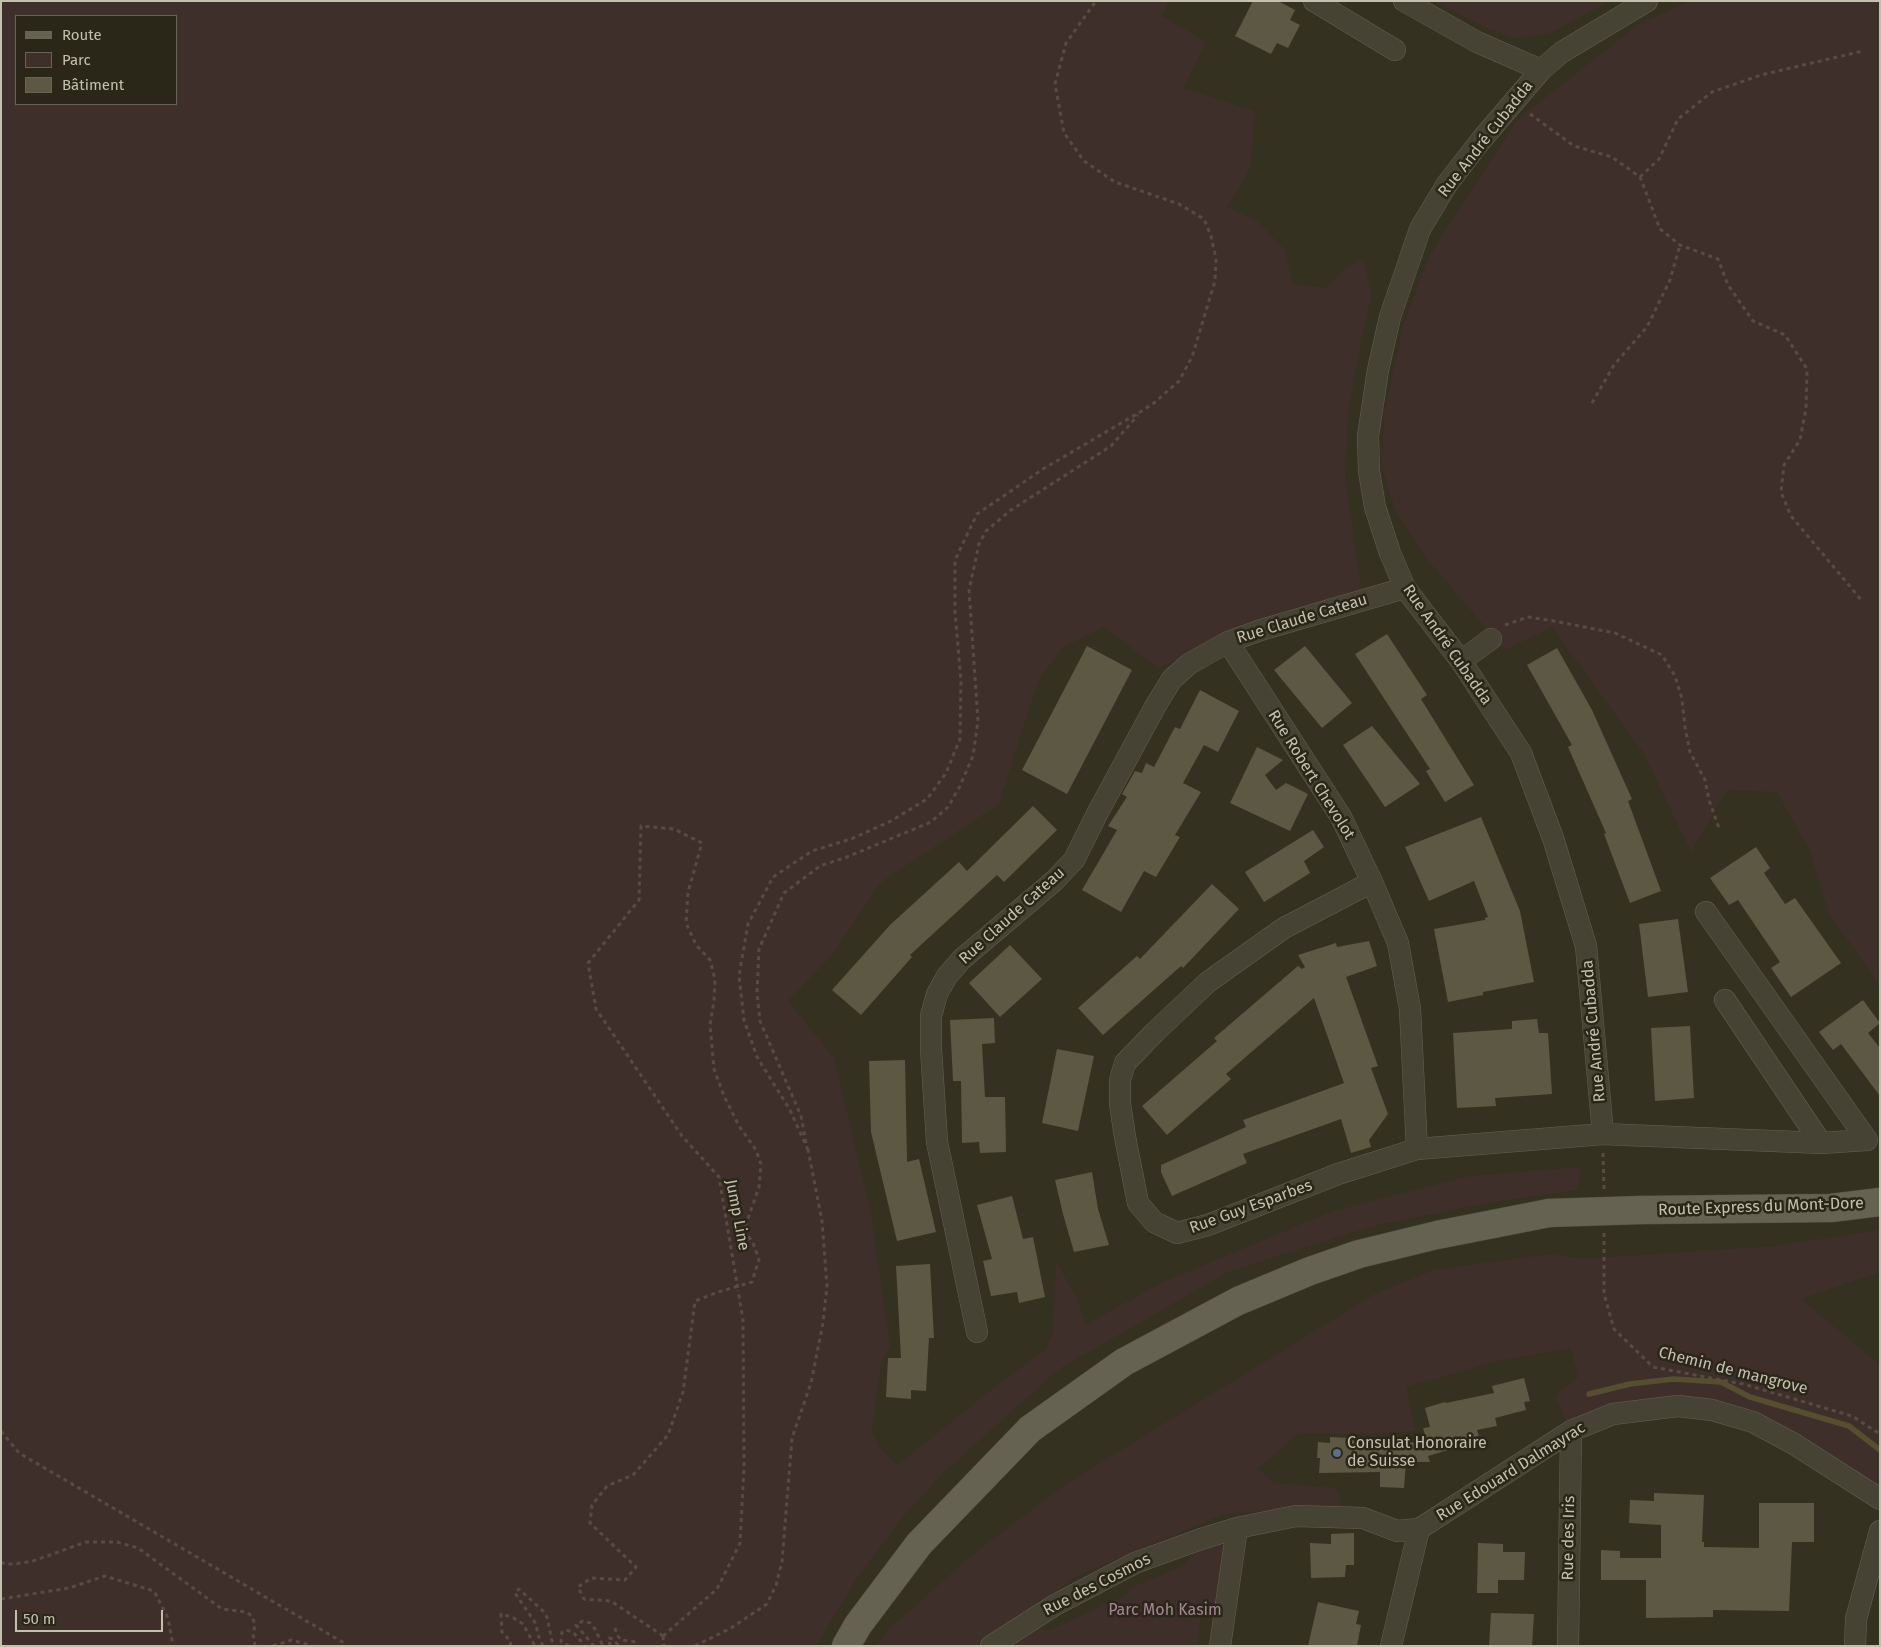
<!DOCTYPE html>
<html>
<head>
<meta charset="utf-8">
<style>
  body { margin:0 }
  #map { position:relative; width:1881px; height:1647px; overflow:hidden; background:#353120; font-family:"Fira Sans",sans-serif }
  canvas { display:block }
  .frame { position:absolute; inset:0; border:2px solid #c3c0ae; pointer-events:none }
  .legend { position:absolute; left:15px; top:15px; width:162px; height:90px; box-sizing:border-box; background:#2a2719; border:1px solid #676455; margin:0; padding:6px 9px; list-style:none; font-size:15px; color:#c3c0ae }
  .legend li { display:flex; align-items:center; gap:10px; height:25px }
  .legend b { width:25px; border:1px solid #676455 }
  .scale { position:absolute; left:15px; top:1610px; width:148px; height:22px; box-sizing:border-box; border:2px solid #c3c0ae; border-top:0; padding-left:6px; font-size:15px; line-height:18px; white-space:nowrap; color:#c3c0ae; -webkit-text-stroke:4px #2a2719; paint-order:stroke }
</style>
</head>
<body>
<div id="map">
<canvas width="1881" height="1647"></canvas>
<div class="frame"></div>
<ul class="legend">
<li><b style="height:6px;background:#666251"></b>Route</li>
<li><b style="height:14px;background:#3f2f2b"></b>Parc</li>
<li><b style="height:14px;background:#5d5843"></b>Bâtiment</li>
</ul>
<div class="scale">50 m</div>
</div>
<script>
const ctx = document.querySelector('canvas').getContext('2d');
ctx.lineJoin = 'round';
function paint(path, color) {
  ctx.fillStyle = color;
  ctx.fill(path, 'evenodd');
}
function poly(rows) {
  const path = new Path2D();
  for (const r of rows) {
    path.moveTo(r[0], r[1]);
    for (let i = 2; i < r.length; i += 2) path.lineTo(r[i], r[i + 1]);
  }
  return path;
}
function trace(path, color, width, dash) {
  ctx.strokeStyle = color;
  ctx.lineWidth = width;
  ctx.lineCap = dash ? 'butt' : 'round';
  ctx.setLineDash(dash || []);
  ctx.stroke(path);
}
function label(font, color, halo, rows, align = 'center') {
  ctx.font = font + ' "Fira Sans",sans-serif';
  ctx.lineWidth = 5;
  ctx.setLineDash([]);
  ctx.textBaseline = 'middle';
  ctx.strokeStyle = halo;
  ctx.fillStyle = color;
  for (const [text, x, y, turn = 0] of rows) {
    ctx.save();
    ctx.translate(x, y);
    ctx.rotate((+turn || 0) * Math.PI / 180);
    ctx.textAlign = isNaN(turn) ? turn : align;
    if (halo) ctx.strokeText(text, 0, 0);
    ctx.fillText(text, 0, 0);
    ctx.restore();
  }
}
paint(poly([
  [1,1,1169,1,1162,16,1206,42,1183,88,1255,111,1251,163,1243,183,1227,207,1257,221,1284,249,1293,284,1325,288,1348,266,1363,260,1372,293,1358,357,1348,416,1345,478,1362,594,1248,628,1158,668,1104,627,1063,647,1038,681,999,804,881,882,833,954,788,1001,834,1058,871,1213,890,1347,881,1363,872,1430,879,1447,898,1465,987,1393,1045,1350,1053,1331,1056,1262,1075,1294,1086,1325,1161,1283,1333,1211,1470,1176,1581,1167,1578,1190,1493,1202,1377,1225,1230,1271,1059,1369,943,1473,906,1513,856,1579,816,1646,1,1646],
  [16,16,176,16,176,104,16,104],
  [1434,1,1610,1,1550,33,1515,38,1482,26],
  [1691,1,1880,1,1880,985,1829,914,1810,851,1777,792,1727,790,1691,852,1644,754,1552,627,1505,650,1426,558,1395,509,1382,468,1384,413,1403,326,1428,258,1517,120,1639,24],
  [1880,1230,1880,1272,1801,1299,1880,1365,1880,1499,1794,1444,1678,1406,1571,1431,1555,1396,1579,1376,1570,1348,1493,1362,1406,1387,1416,1431,1367,1434,1299,1433,1258,1469,1273,1483,1336,1488,1343,1509,1305,1508,1224,1514,1075,1577,977,1646,876,1646,889,1629,977,1551,1069,1482,1375,1294,1433,1270,1550,1254,1581,1259,1776,1246],
  [1217,1542,1225,1547,1220,1605,1203,1601,1197,1646,998,1646,1031,1624,1048,1631,1128,1594,1130,1588,1183,1566,1196,1549]
]), '#3f2f2b');
trace(poly([
  [1589,1394,1630,1384,1673,1379,1721,1382,1750,1397,1849,1426,1880,1450]
]), '#554e30', 5.5);
paint(poly([
  [1253,1,1278,1,1295,10,1290,20,1300,25,1288,48,1277,43,1271,54,1235,36],
  [1387,634,1427,695,1421,699,1474,785,1445,802,1426,771,1430,769,1355,654],
  [1087,646,1132,670,1067,794,1022,770],
  [1305,646,1352,703,1322,728,1274,670],
  [1557,648,1592,710,1632,799,1628,801,1661,891,1630,903,1604,834,1606,833,1568,747,1572,745,1527,665],
  [1200,690,1239,711,1218,752,1204,745,1183,783,1201,792,1175,835,1180,837,1156,877,1144,871,1121,912,1082,890,1117,830,1108,826,1127,797,1122,794,1135,771,1142,773,1146,763,1154,767,1175,727,1180,729],
  [1372,726,1420,784,1385,807,1343,745],
  [1257,747,1283,760,1265,775,1276,790,1286,783,1308,794,1290,831,1230,803],
  [1033,806,1057,830,1004,882,997,875,910,955,912,957,861,1015,832,990,890,925,959,862,967,871],
  [1481,817,1520,911,1534,982,1483,992,1483,995,1448,1002,1434,929,1485,920,1485,918,1488,917,1474,881,1429,901,1405,847],
  [1313,830,1324,847,1304,861,1310,873,1264,902,1245,872],
  [1756,847,1770,868,1764,873,1785,904,1795,898,1841,963,1791,997,1771,968,1780,962,1738,900,1729,905,1710,878],
  [1212,884,1239,909,1183,968,1181,966,1103,1035,1078,1008,1137,956,1140,959],
  [1678,919,1688,992,1648,997,1639,924],
  [1369,941,1377,966,1346,977,1378,1066,1371,1068,1388,1114,1369,1140,1371,1147,1351,1153,1341,1119,1243,1154,1247,1163,1172,1196,1161,1172,1161,1165,1246,1127,1243,1120,1344,1083,1314,998,1226,1074,1231,1079,1167,1135,1142,1106,1217,1041,1214,1038,1298,966,1302,969,1305,967,1298,955,1336,943,1337,947],
  [1010,945,1042,979,1000,1017,969,983],
  [1863,1000,1880,1023,1868,1033,1880,1048,1880,1096,1841,1044,1833,1050,1819,1032],
  [994,1018,995,1043,982,1044,985,1097,1005,1097,1006,1152,980,1153,979,1142,962,1143,961,1081,953,1081,950,1020],
  [1537,1019,1539,1033,1548,1033,1552,1094,1495,1098,1496,1106,1457,1108,1453,1033,1512,1029,1512,1021],
  [1690,1026,1694,1098,1655,1101,1651,1028],
  [1057,1049,1094,1056,1078,1131,1042,1123],
  [905,1060,907,1162,919,1159,936,1232,897,1241,871,1132,869,1061],
  [1092,1172,1098,1209,1109,1245,1074,1252,1063,1214,1055,1180],
  [1012,1196,1023,1239,1033,1237,1045,1297,1019,1303,1017,1292,991,1296,983,1261,992,1259,977,1205],
  [930,1264,934,1338,929,1338,926,1391,911,1390,911,1399,886,1397,888,1358,901,1358,896,1266],
  [1524,1378,1530,1401,1524,1402,1526,1410,1495,1418,1497,1426,1477,1430,1479,1436,1457,1442,1458,1447,1428,1456,1430,1462,1406,1462,1404,1488,1380,1487,1380,1472,1319,1473,1320,1458,1317,1458,1318,1442,1330,1443,1330,1437,1348,1438,1348,1440,1427,1443,1423,1428,1430,1427,1425,1408,1445,1402,1446,1403,1494,1393,1492,1386],
  [1654,1493,1704,1495,1702,1542,1704,1542,1704,1547,1759,1548,1759,1503,1814,1503,1814,1542,1792,1542,1789,1611,1713,1610,1713,1617,1646,1618,1646,1580,1601,1580,1601,1550,1620,1551,1620,1558,1661,1558,1661,1525,1629,1523,1630,1500,1654,1501],
  [1354,1533,1354,1565,1346,1565,1345,1577,1311,1578,1310,1543,1331,1544,1331,1534],
  [1478,1543,1503,1544,1503,1552,1525,1552,1524,1580,1498,1580,1498,1593,1477,1593],
  [1318,1602,1359,1611,1356,1624,1361,1625,1357,1646,1308,1646],
  [1491,1613,1534,1614,1532,1646,1489,1646]
]), '#5d5843');
const minor = poly([
  [1314,1,1395,50],
  [1404,1,1477,42,1541,70,1562,52,1647,1],
  [1541,70,1482,139,1447,184,1420,229,1390,317,1378,370,1368,436,1369,471,1375,507,1390,553,1405,588,1461,661,1521,753,1553,838,1586,946,1603,1134],
  [1228,642,1341,817,1372,882,1398,943,1410,1009,1417,1149],
  [1461,661,1491,639],
  [1372,882,1284,928,1208,982,1155,1032,1125,1063,1120,1080,1120,1104,1125,1137,1138,1203,1154,1222,1177,1233,1208,1225,1338,1174,1417,1149,1603,1134,1821,1143,1725,1000],
  [1706,912,1867,1140,1821,1143],
  [977,1332,937,1142,931,1049,931,1016,937,994,947,976,962,959,1054,881,1074,860,1098,812,1156,705,1172,679,1189,664,1228,642,1261,630,1405,588],
  [991,1646,1055,1605,1135,1563,1201,1539,1237,1528,1296,1516,1363,1518,1397,1531,1419,1529,1571,1431,1613,1414,1678,1406,1712,1410,1753,1422,1794,1444,1880,1499],
  [1220,1646,1237,1528],
  [1391,1646,1419,1529],
  [1568,1646,1571,1431],
  [1855,1646,1856,1619,1880,1531]
]);
const major = poly([
  [1641,1210,1831,1208,1880,1202],
  [846,1646,858,1625,919,1544,1030,1429,1124,1362,1238,1301,1310,1271,1359,1254,1437,1235,1549,1213]
]);
trace(minor, '#646151', 22);
trace(major, '#4f4c3d', 29);
trace(poly([
  [1530,114,1574,146,1612,157,1640,177,1660,229,1680,245,1718,259,1728,285,1753,321,1785,335,1807,369,1806,408,1800,440,1784,465,1781,492,1791,516,1863,602],
  [1640,177,1659,159,1678,119,1712,92,1761,75,1863,51],
  [1592,403,1614,365,1647,327,1670,280,1680,245],
  [1505,625,1528,617,1554,621,1615,633,1662,655,1675,676,1682,699,1685,727,1690,752,1705,780,1709,800,1719,828],
  [806,1143,801,1116,760,1021,757,993,759,949,784,893,820,866,847,857,931,822,948,807,959,788,973,756,978,721,969,590,979,544,986,531,1011,510,1111,446,1138,415],
  [808,1150,790,1110,757,1057,744,1020,739,976,748,924,773,877,812,851,851,839,891,821,927,799,946,773,960,739,961,681,955,612,955,560,977,514,1043,469,1140,412,1154,403,1179,381,1192,357,1215,281,1216,259,1211,236,1204,219,1179,204,1115,182,1084,161,1064,133,1055,84,1066,43,1096,1],
  [1603,1153,1604,1189],
  [1604,1233,1604,1294,1614,1329,1653,1367,1743,1384,1852,1416,1880,1434],
  [1,1431,19,1453,344,1643,345,1646],
  [1,1562,5,1564,15,1564,33,1561,86,1542,117,1542,138,1548,222,1609,246,1612,252,1616,255,1625,253,1634,255,1646],
  [1,1599,69,1588,105,1576,154,1591,168,1618,173,1646],
  [615,1628,617,1635,621,1640,636,1642,636,1646],
  [663,1636,611,1601,584,1599,578,1587,591,1578,625,1580,636,1567,590,1523,592,1505,607,1486,633,1475,668,1435,683,1392,695,1301,718,1292,752,1282,759,1259,753,1243,744,1230,759,1187,761,1164,756,1150,739,1126,724,1096,714,1069,710,1025,714,1001,715,979,710,960,696,945,686,923,688,892,702,843,674,829,641,826,639,900,588,963,596,1009,682,1136,719,1177,737,1284],
  [663,1636,717,1589,740,1543,744,1468,743,1320,738,1290],
  [663,1636,664,1646],
  [273,1646,292,1640,312,1646],
  [510,1646,511,1642,502,1632,501,1614,512,1617,523,1624,535,1646],
  [543,1646,538,1635,536,1624,515,1593,519,1589,543,1611,547,1617,553,1646],
  [569,1646,561,1642,562,1632,566,1630,573,1632,585,1646],
  [594,1646,576,1625,583,1621,590,1623,595,1629,603,1646],
  [610,1646,609,1638,613,1639,619,1646],
  [695,1646,731,1628,767,1604,776,1585,782,1562,792,1438,811,1383,823,1323,827,1286,822,1221,808,1149]
]), '#584b44', 3, [4, 4]);
trace(minor, '#464334', 21);
trace(major, '#666251', 28);
const majorBridge = poly([
  [1549,1213,1641,1210]
]);
trace(majorBridge, '#4f4c3d', 29, []);
trace(poly([
  [737,1284,738,1290]
]), '#584b44', 3, [4, 4]);
trace(majorBridge, '#666251', 28);
for (const [x, y, r, color] of [
  [1337,1453,5,"#5c6f8a"]
]) {
  const dot = new Path2D();
  dot.arc(x, y, r, 0, 2 * Math.PI);
  ctx.fillStyle = color;
  ctx.fill(dot);
  trace(dot, '#2a2719', 2);
}
label('16px', '#c3c0ae', '#2a2719', [
  ["Rue André Cubadda",1486,139,-52],
  ["Rue Claude Cateau",1302,619,-17],
  ["Rue André Cubadda",1447,645,55],
  ["Rue Robert Chevolot",1311,775,58],
  ["Rue Claude Cateau",1012,916,-42],
  ["Rue André Cubadda",1594,1031,-95],
  ["Rue Guy Esparbes",1251,1207,-20],
  ["Route Express du Mont-Dore",1761,1207,-2],
  ["Jump Line",737,1215,79],
  ["Chemin de mangrove",1733,1371,14],
  ["Rue Edouard Dalmayrac",1511,1472,-32],
  ["Rue des Iris",1569,1538,-89],
  ["Rue des Cosmos",1097,1585,-27]
]);
label('16px', '#c3c0ae', '#2a2719', [
  ["Consulat Honoraire",1347,1444],
  ["de Suisse",1347,1462]
], 'left');
label('16px', '#a78598', '#2a2719', [
  ["Parc Moh Kasim",1165,1611]
]);
</script>
</body>
</html>
